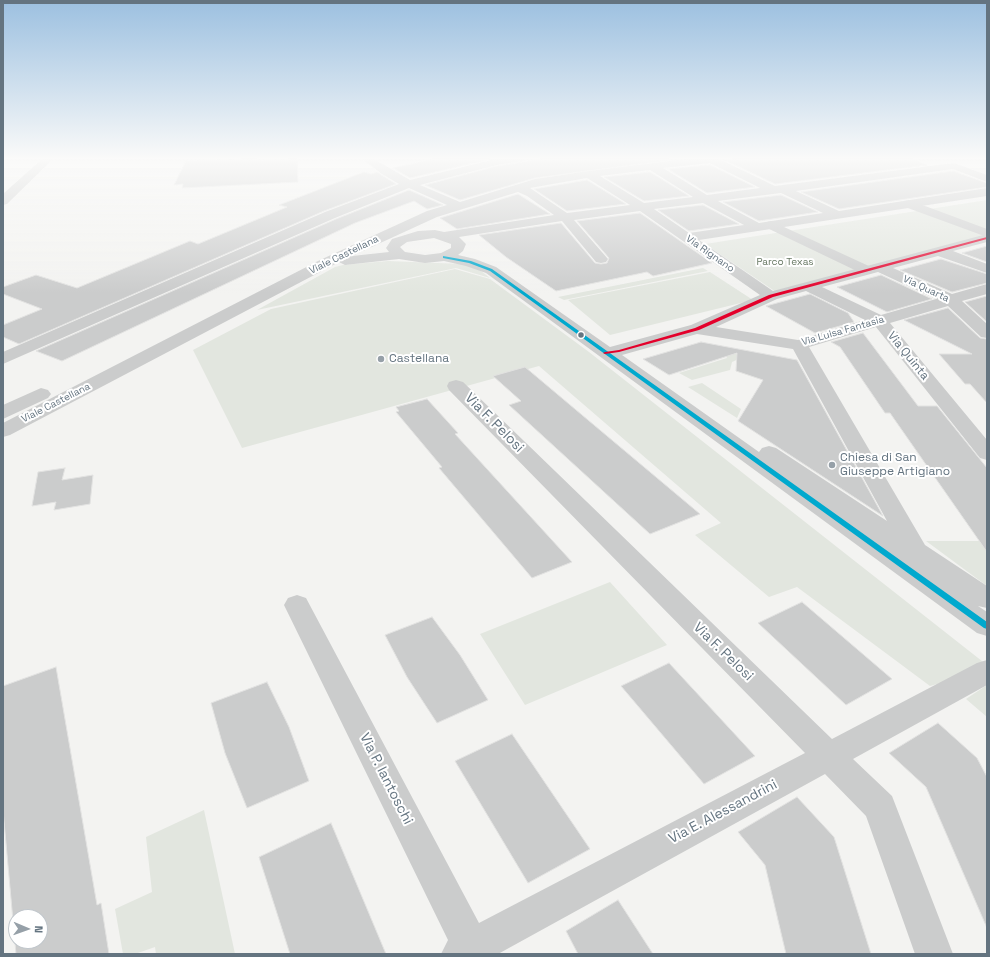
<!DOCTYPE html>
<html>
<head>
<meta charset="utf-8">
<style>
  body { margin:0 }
  #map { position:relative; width:990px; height:957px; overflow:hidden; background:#f3f3f1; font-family:"Space Grotesk",sans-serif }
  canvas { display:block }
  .frame { position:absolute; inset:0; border:4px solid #647480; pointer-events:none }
  .north { position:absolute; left:8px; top:909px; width:40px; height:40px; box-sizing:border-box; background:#fff; border:1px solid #c1c7cc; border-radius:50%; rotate:92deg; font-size:11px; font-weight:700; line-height:16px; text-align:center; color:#647480 }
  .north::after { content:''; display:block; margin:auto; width:14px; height:18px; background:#96a0a8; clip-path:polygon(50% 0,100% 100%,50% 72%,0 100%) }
</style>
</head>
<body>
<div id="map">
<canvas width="990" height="957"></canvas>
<div class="frame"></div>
<div class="north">N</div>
</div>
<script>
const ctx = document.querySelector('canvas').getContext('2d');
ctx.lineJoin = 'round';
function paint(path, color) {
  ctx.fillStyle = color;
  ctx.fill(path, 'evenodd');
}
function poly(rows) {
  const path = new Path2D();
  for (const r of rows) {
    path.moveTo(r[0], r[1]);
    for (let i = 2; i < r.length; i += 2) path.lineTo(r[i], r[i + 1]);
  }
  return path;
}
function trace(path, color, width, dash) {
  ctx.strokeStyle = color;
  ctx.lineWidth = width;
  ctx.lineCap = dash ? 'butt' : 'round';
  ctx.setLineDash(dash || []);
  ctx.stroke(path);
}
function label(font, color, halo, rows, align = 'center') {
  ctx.font = font + ' "Space Grotesk",sans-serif';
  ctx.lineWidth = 4;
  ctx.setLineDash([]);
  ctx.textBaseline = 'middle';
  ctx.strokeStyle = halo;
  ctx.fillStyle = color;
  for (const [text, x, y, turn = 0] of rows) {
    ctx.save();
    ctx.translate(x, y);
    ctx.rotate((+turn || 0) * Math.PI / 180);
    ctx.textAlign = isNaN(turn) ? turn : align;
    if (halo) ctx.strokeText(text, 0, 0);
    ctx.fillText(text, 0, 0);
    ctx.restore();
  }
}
paint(poly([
  [987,200,987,238,779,294,705,244],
  [388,261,463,264,481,271,490,278,456,268,257,310,335,267,343,265],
  [703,268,708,271,564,300,558,297],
  [455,269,490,279,589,352,987,665,987,670,930,686,797,587,769,597,695,535,721,523,539,366,242,448,193,350,271,309],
  [710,272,753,300,610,335,568,300],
  [723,351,745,356,732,362,730,370,692,380,679,373,727,358],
  [702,383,741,409,737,418,688,387],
  [926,541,987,541,987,586],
  [610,582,667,645,525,705,480,634],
  [987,685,987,717,966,699],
  [204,810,235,954,156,954,155,947,135,954,123,954,115,909,152,892,146,837]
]), '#e2e6df');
const building = poly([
  [256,159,256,161,297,159,298,182,182,188,183,184,174,185,186,161,256,159],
  [434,159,490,159,410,178,393,168,434,159],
  [543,159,669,159,669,160,535,178,460,200,425,185,497,166,543,159],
  [737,159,912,159,927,165,775,184,725,160,737,159],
  [710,165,755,187,707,193,668,169,710,165],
  [953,171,987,183,987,187,839,209,801,192,953,171],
  [364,172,371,174,377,172,396,184,324,211,19,344,3,337,3,325,42,309,3,294,3,287,36,275,77,288,190,241,198,244,287,207,279,205,364,172],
  [650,172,689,196,644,201,604,177,650,172],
  [587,180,626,204,567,211,534,189,587,180],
  [409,190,443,205,427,209,414,201,355,223,62,361,36,351,336,219,409,190],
  [518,194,550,214,457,229,440,218,518,194],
  [781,195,818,212,759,221,723,202,781,195],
  [703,205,739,224,689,231,658,210,703,205],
  [640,213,712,263,653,276,647,272,556,291,506,257,479,235,561,223,595,263,601,264,607,263,609,258,577,221,640,213],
  [987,246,987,262,962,253,987,246],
  [941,259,987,274,987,283,952,292,900,270,941,259],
  [881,275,932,299,887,312,837,287,881,275],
  [810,294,848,313,854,322,815,333,766,306,810,294],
  [987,296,987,322,965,302,987,296],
  [948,308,980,338,987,339,987,403,970,384,965,384,939,354,972,354,904,320,948,308],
  [863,333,918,406,937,406,987,468,987,552,890,413,885,413,840,347,831,342,863,333],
  [701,342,797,360,883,516,738,421,763,380,736,371,737,353,669,375,643,359,701,342],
  [525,367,588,420,700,514,650,534,509,405,521,401,493,376,525,367],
  [427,399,458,433,455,434,572,562,532,578,439,468,442,467,396,412,399,411,396,407,427,399],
  [65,468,62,480,93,475,90,504,54,510,56,502,32,506,38,472,65,468],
  [802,602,892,679,846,705,758,623,802,602],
  [432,617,460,655,488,700,437,723,407,677,385,635,432,617],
  [669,663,755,756,704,784,621,686,669,663],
  [56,667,97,905,101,903,109,954,16,954,3,810,3,686,56,667],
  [16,917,40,917,40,941,16,941,16,917],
  [267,682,289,727,309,781,247,808,225,753,211,703,267,682],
  [938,723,977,758,987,777,987,928,926,787,889,753,938,723],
  [512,734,590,849,528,883,455,761,512,734],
  [797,797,834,837,871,954,786,954,765,865,738,832,797,797],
  [331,823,386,954,290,954,259,857,331,823],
  [618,900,653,954,578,954,566,931,618,900]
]);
paint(building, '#cbcccc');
trace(building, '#e2e2e1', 1);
paint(poly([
  [909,200,987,229,987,237,905,207,903,204,905,201,909,200],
  [771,221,871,267,873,270,871,273,861,273,767,228,765,225,767,222,771,221]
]), '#cbcccc');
paint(poly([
  [42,159,53,159,7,204,3,205,3,194,42,159],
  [362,159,374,159,410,180,496,159,523,159,522,161,497,165,420,185,460,202,535,179,589,171,686,159,719,159,775,186,954,163,987,175,987,182,953,169,796,191,839,211,987,188,987,196,699,240,773,291,987,234,987,242,953,251,987,264,987,273,938,256,893,268,952,294,987,284,987,294,962,301,987,324,987,338,981,337,948,306,890,323,987,440,987,460,980,458,876,327,809,347,925,545,987,586,987,608,978,606,987,612,987,636,977,633,486,273,466,266,444,261,425,263,399,259,345,265,339,262,10,435,3,437,3,423,320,260,427,211,447,205,409,188,335,218,3,364,3,352,325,212,399,184,382,174,362,159],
  [710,163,760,188,707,195,663,168,710,163],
  [650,170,693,197,644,203,600,176,650,170],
  [587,178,630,205,567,213,530,188,587,178],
  [518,192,527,196,554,215,444,232,435,230,418,231,392,239,386,248,389,252,352,256,437,217,518,192],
  [781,193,823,213,759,223,718,201,781,193],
  [703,203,744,225,689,233,654,209,703,203],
  [640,211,760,295,691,325,610,347,496,267,475,259,458,255,463,251,466,244,459,237,562,221,596,262,601,263,606,262,608,259,574,220,640,211],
  [434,238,451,244,451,248,441,253,425,255,405,252,400,247,407,242,434,238],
  [878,272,936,299,881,315,822,287,878,272],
  [806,291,865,320,798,340,716,327,777,299,806,291],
  [697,334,793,349,887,521,776,448,769,446,762,448,759,452,622,355,697,334],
  [456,380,463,382,832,739,977,663,987,660,987,685,853,759,892,796,953,954,915,954,866,816,825,774,498,954,441,954,448,940,284,605,288,598,297,595,306,598,479,923,805,753,449,390,447,386,449,382,456,380],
  [41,388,48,390,51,394,48,398,3,419,3,405,41,388]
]), '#cbcccc');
paint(poly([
  [443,256,471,261,492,269,987,622,987,629,984,628,490,271,469,263,443,258,443,256]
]), '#00a9ce');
paint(poly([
  [987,237,987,239,773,297,699,330,619,352,605,354,603,353,605,352,619,350,695,328,769,295,987,237]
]), '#e4002b');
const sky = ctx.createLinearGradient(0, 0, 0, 293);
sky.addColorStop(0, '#9cc0e0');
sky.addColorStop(0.54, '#fafaf9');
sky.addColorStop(1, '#fafaf900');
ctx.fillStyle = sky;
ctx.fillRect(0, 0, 990, 293);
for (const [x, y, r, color] of [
  [581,335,3.5,"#647480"],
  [381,359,4,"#96a0a8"],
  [832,465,4,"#96a0a8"]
]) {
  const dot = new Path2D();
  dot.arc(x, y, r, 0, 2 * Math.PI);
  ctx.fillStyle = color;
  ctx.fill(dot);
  trace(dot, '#fff', 1.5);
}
label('10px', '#647480', '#fff', [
  ["Via Rignano",710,254,35],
  ["Viale Castellana",344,255,-26],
  ["Via Quarta",926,289,25],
  ["Via Luisa Fantasia",843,331,-16],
  ["Viale Castellana",56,403,-27]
]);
label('10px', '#677863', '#fff', [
  ["Parco Texas",785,262]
]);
label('12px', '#647480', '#fff', [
  ["Via Quinta",908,356,51]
]);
label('12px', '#647480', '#fff', [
  ["Castellana",389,359],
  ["Chiesa di San",840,458],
  ["Giuseppe Artigiano",840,472]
], 'left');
label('14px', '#647480', '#fff', [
  ["Via F. Pelosi",494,423,45],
  ["Via F. Pelosi",723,652,44],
  ["Via P. Iantoschi",386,779,63],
  ["Via E. Alessandrini",723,812,-28]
]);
</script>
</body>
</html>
